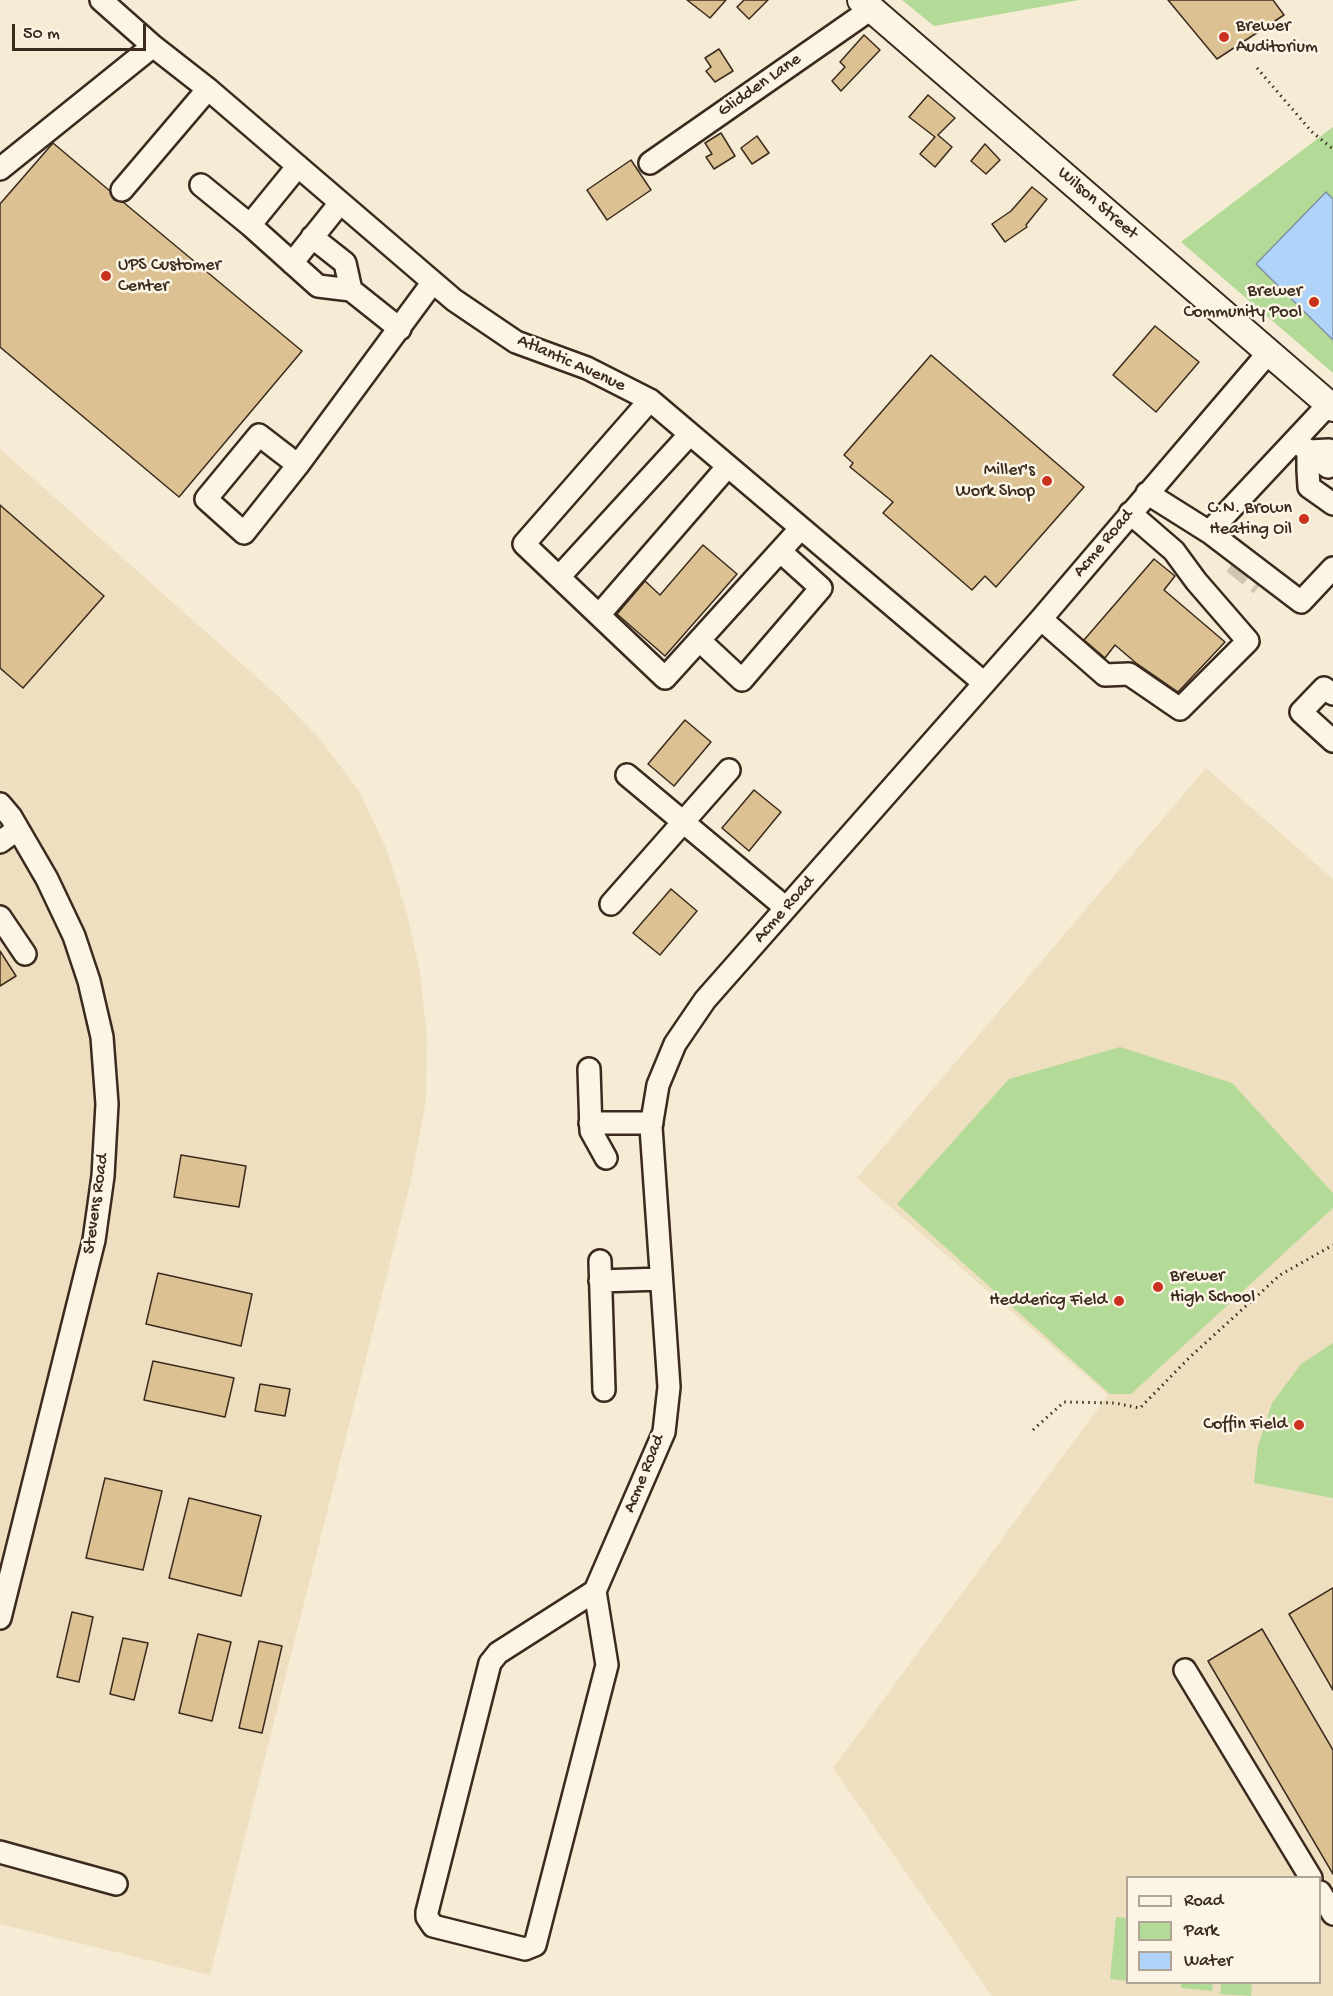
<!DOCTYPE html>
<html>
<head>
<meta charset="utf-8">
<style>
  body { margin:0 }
  #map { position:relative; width:1333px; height:1996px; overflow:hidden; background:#f6ebd4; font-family:"Gochi Hand",sans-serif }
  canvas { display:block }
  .legend { position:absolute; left:1126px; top:1876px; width:195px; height:108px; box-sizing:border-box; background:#fcf5e5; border:2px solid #afa495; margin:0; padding:8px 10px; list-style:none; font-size:18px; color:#3b2a1e }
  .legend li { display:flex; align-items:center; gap:12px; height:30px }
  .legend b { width:30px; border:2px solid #afa495 }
  .scale { position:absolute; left:12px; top:24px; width:134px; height:27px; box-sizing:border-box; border:3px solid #3b2a1e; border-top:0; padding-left:8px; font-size:18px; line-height:21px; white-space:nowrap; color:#3b2a1e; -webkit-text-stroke:4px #fcf5e5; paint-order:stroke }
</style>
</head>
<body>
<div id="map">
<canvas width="1333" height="1996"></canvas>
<ul class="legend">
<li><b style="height:8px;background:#fcf5e5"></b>Road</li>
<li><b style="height:16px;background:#b3db97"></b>Park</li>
<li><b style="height:16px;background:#b0d4f9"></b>Water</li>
</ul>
<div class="scale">50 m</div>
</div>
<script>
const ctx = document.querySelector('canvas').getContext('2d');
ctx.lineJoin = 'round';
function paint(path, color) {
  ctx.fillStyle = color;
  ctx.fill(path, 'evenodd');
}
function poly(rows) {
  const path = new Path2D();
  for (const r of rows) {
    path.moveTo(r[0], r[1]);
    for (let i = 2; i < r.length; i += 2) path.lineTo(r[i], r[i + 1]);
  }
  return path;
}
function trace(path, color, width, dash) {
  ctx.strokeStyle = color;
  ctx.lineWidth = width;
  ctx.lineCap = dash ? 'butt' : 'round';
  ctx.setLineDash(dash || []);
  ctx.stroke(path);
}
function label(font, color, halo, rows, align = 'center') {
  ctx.font = font + ' "Gochi Hand",sans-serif';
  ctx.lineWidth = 5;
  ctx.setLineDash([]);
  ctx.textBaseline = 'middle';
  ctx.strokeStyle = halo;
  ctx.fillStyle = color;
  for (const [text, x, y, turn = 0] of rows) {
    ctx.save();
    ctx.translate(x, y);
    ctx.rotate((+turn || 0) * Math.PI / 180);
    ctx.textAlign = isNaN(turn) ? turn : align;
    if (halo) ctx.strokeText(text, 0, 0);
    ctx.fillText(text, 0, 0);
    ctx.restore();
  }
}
paint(poly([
  [0,449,279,697,320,739,359,791,386,848,407,914,420,973,427,1037,426,1100,411,1180,210,1975,0,1924],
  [1206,768,1333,879,1333,1996,992,1996,833,1768,1108,1395,857,1178],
  [1128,1878,1320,1878,1320,1982,1128,1982]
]), '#eedfc0');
paint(poly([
  [902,0,1079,0,934,26],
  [1333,127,1333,373,1181,242],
  [1120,1047,1232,1083,1333,1193,1333,1208,1131,1394,1110,1394,897,1204,1009,1079],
  [1333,1343,1333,1498,1254,1483,1258,1446,1272,1403,1301,1364],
  [1116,1917,1127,1918,1127,1981,1110,1979],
  [1181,1983,1213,1983,1212,1991,1181,1988],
  [1221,1983,1252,1983,1251,1996,1220,1994]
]), '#b3db97');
const water = poly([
  [1326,192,1333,199,1333,340,1256,264,1326,192]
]);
paint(water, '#b0d4f9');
trace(water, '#8190a1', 1.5);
const building = poly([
  [687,0,726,0,710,18,687,0],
  [744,0,768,0,749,19,737,7,744,0],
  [1168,0,1273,0,1284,15,1217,59,1168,0],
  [864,35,880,50,841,91,832,81,845,67,840,62,864,35],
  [719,49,733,71,715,82,706,71,711,67,705,58,719,49],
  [928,95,955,118,938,135,952,147,935,167,920,154,935,137,909,117,928,95],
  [721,133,735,156,714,169,706,157,712,154,705,143,721,133],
  [757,136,769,153,752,164,741,148,757,136],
  [53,143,110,191,114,200,123,202,302,351,179,497,0,347,0,204,53,143],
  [985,144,1000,160,986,174,971,161,985,144],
  [631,160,651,190,607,220,587,190,631,160],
  [1032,187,1047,199,1026,225,1027,227,1005,242,992,224,1011,211,1032,187],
  [1155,326,1199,362,1156,412,1113,375,1155,326],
  [931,355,1084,487,996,587,985,576,972,590,883,513,893,502,850,467,853,463,844,455,931,355],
  [0,505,104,596,23,688,0,668,0,505],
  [703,545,737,574,665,656,617,614,645,581,660,595,703,545],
  [1154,559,1175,576,1164,590,1225,642,1178,692,1136,663,1115,645,1105,658,1084,640,1154,559],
  [685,720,711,742,674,786,648,764,685,720],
  [754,790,781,812,749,851,722,828,754,790],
  [671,889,697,911,660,955,633,933,671,889],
  [0,951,16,976,0,986,0,951],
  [181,1155,246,1166,239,1207,174,1197,181,1155],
  [158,1273,252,1294,241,1346,146,1324,158,1273],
  [153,1361,234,1378,225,1417,144,1400,153,1361],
  [260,1384,290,1389,285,1416,255,1411,260,1384],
  [105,1478,162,1491,143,1570,86,1558,105,1478],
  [189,1498,261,1516,241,1596,169,1578,189,1498],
  [1333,1588,1333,1690,1289,1614,1333,1588],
  [72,1612,93,1617,79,1682,57,1677,72,1612],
  [1262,1629,1333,1750,1333,1874,1208,1661,1262,1629],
  [198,1634,231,1642,212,1721,179,1713,198,1634],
  [123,1638,148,1643,134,1700,110,1694,123,1638],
  [259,1641,282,1646,262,1733,239,1728,259,1641]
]);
paint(building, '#dcc292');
trace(building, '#3b2a1e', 1.5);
trace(poly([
  [1233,563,1260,585]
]), '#d1c4b0', 21, [21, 10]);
const minor = poly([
  [101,0,153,46,208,89,454,300,516,342,587,368,650,400,984,683],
  [650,163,871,9],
  [0,169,153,46],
  [201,185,250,225,298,166],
  [122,190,208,89],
  [250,225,318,286,351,290,400,329],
  [312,237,345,263,351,290],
  [292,263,340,203],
  [650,400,524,544,665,678,801,528],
  [1302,446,1328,467],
  [1333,452,1329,450,1308,451,1308,470,1309,487,1333,504],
  [298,465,244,533,206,499,259,435,298,465,433,282],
  [1147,493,1209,532,1329,404],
  [1209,532,1301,602,1333,568],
  [559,577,690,434],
  [599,615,728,466],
  [1041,619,1105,675,1129,674,1180,709,1248,641,1196,581,1174,551,1130,513],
  [700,641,742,680,821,588,781,552],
  [1333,694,1324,688,1301,712,1333,741],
  [627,775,786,908],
  [0,804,11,817,47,879,74,936,89,981,102,1037,107,1104,103,1176,94,1240,0,1618],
  [0,842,18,829],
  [611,904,729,770],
  [0,917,25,954],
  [589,1069,591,1131,606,1158],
  [590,1123,652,1123],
  [600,1261,604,1390],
  [600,1281,661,1279],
  [595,1591,664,1432,669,1387,651,1127,658,1085,675,1044,705,1000,1041,619,1269,352],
  [595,1591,607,1665,535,1945,525,1949,433,1926,427,1917,427,1912,490,1663,498,1653,595,1591],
  [1185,1670,1311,1878],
  [0,1852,116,1884],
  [1320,1892,1333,1914]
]);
const major = poly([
  [861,0,1333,408]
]);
trace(minor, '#3b2a1e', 26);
trace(major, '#3b2a1e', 30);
trace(poly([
  [1257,68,1312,132,1333,149],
  [1033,1430,1064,1402,1114,1403,1140,1408,1190,1357,1280,1275,1333,1245]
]), '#3b2a1e', 3, [1.5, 4.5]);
trace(minor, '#fcf5e5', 21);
trace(major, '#fcf5e5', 26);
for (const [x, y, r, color] of [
  [1224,37,6,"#c8321e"],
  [106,276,6,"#c8321e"],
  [1314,302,6,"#c8321e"],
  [1047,481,6,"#c8321e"],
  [1304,519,6,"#c8321e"],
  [1158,1287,6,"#c8321e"],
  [1119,1301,6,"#c8321e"],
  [1299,1425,6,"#c8321e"]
]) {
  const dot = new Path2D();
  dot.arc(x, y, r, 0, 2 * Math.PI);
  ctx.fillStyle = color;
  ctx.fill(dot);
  trace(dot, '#fcf5e5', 2);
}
label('18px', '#3b2a1e', '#fcf5e5', [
  ["Brewer",1236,27,"left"],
  ["Auditorium",1236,48,"left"],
  ["UPS Customer",118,266,"left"],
  ["Center",118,287,"left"],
  ["Brewer",1302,292],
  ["Community Pool",1302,313],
  ["Miller's",1035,471],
  ["Work Shop",1035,492],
  ["C.N. Brown",1292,509],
  ["Heating Oil",1292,530],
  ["Brewer",1170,1277,"left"],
  ["High School",1170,1298,"left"],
  ["Heddericg Field",1107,1301],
  ["Coffin Field",1287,1425]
], 'right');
label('18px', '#3b2a1e', '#fcf5e5', [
  ["Glidden Lane",760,86,-35],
  ["Wilson Street",1097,204,41],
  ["Atlantic Avenue",571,364,24],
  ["Acme Road",1104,544,-50],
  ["Acme Road",785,910,-49],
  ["Stevens Road",97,1204,-82],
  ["Acme Road",645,1474,-68]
]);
</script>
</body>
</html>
